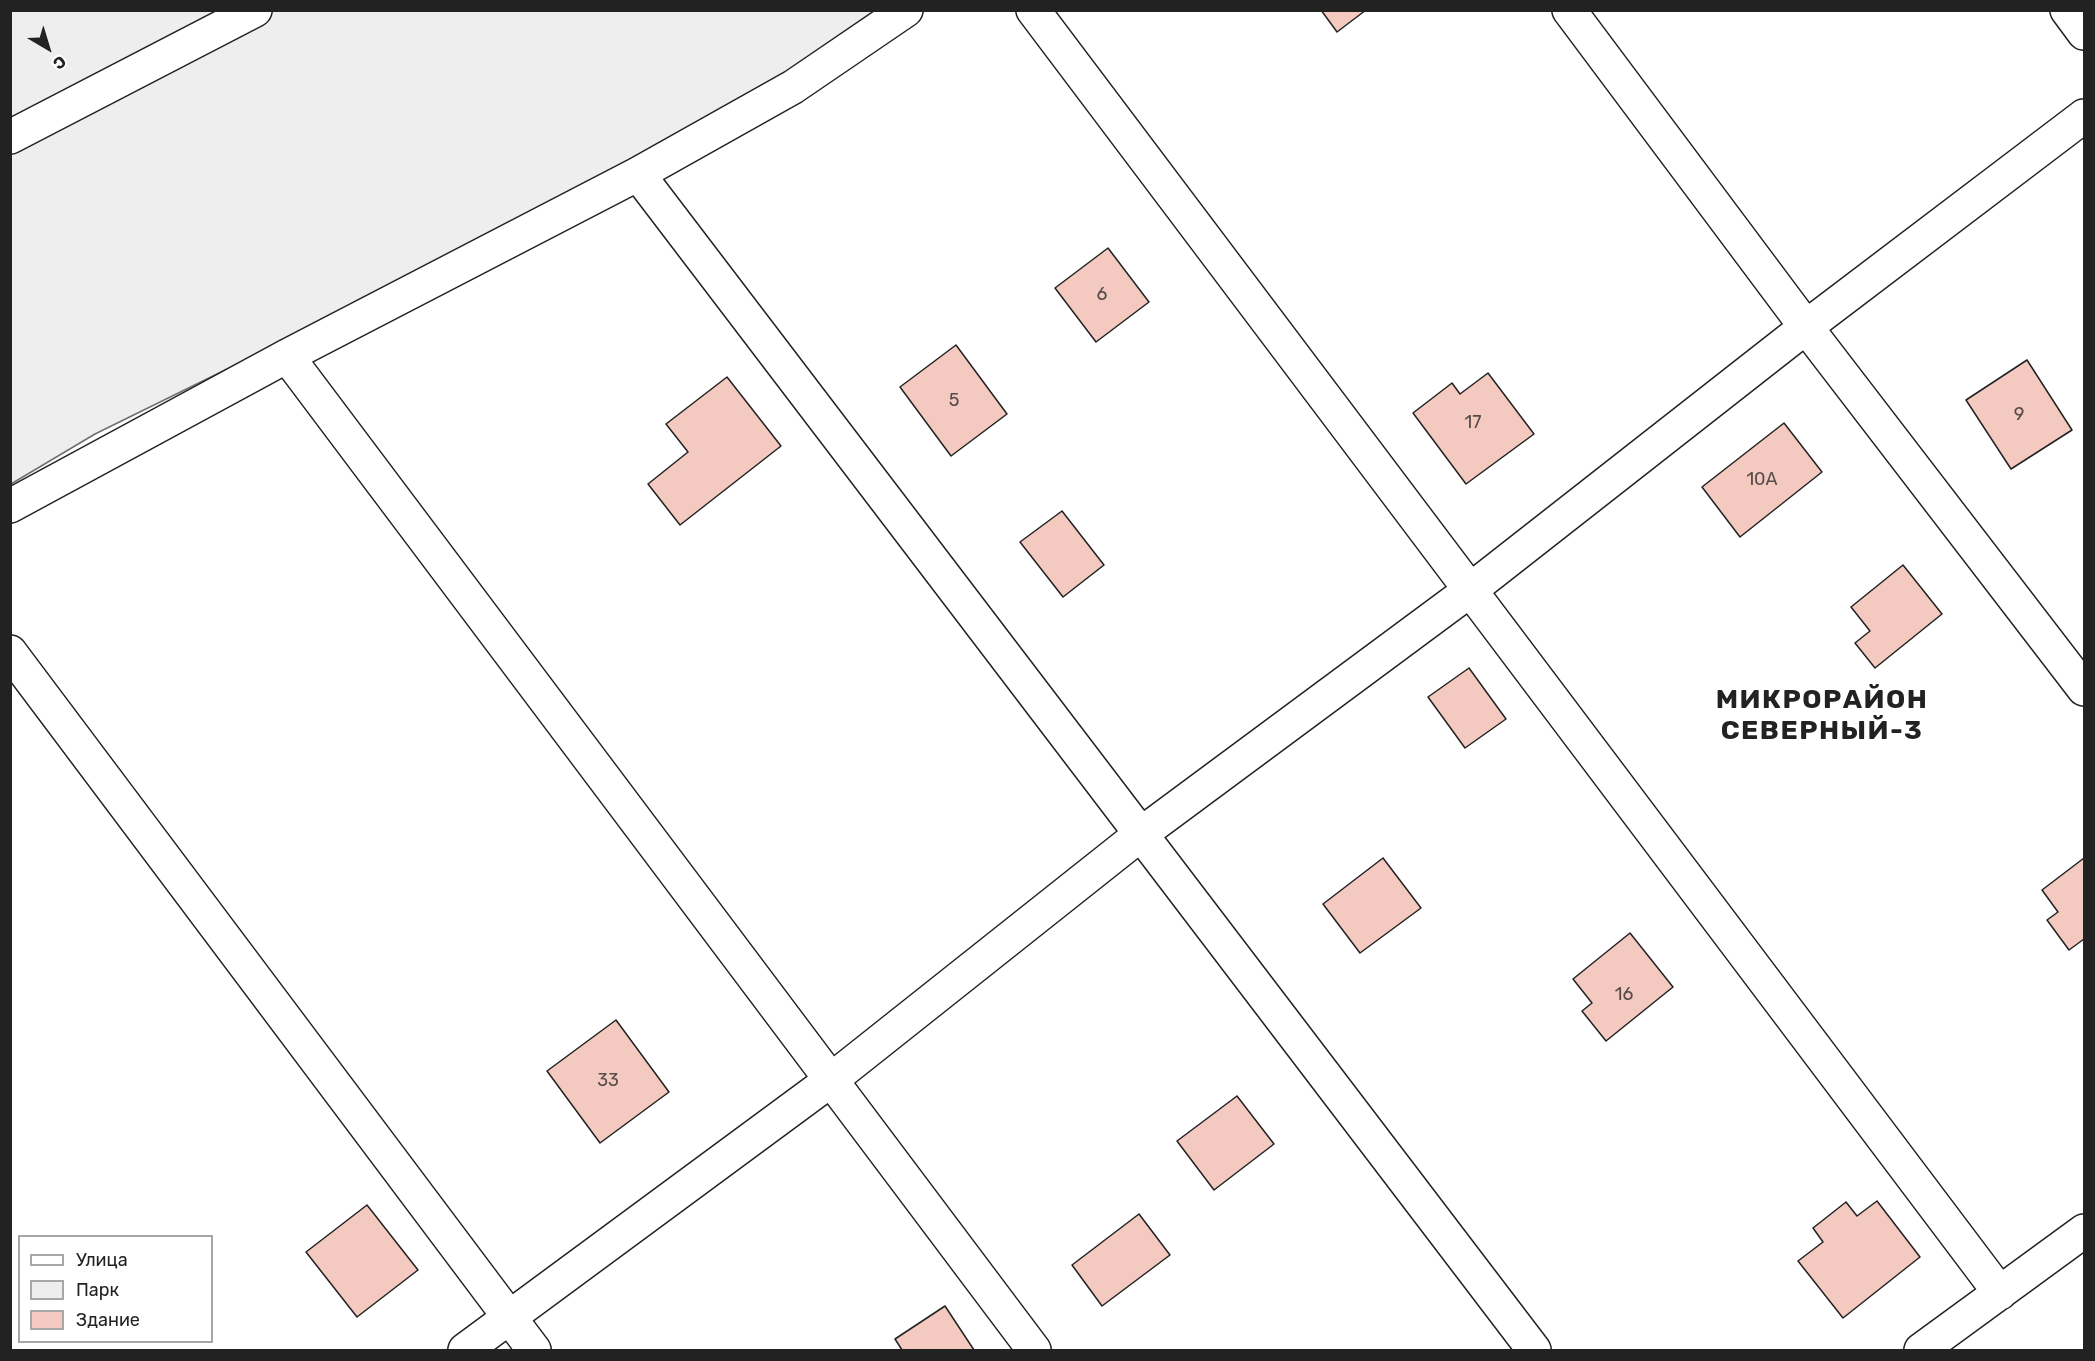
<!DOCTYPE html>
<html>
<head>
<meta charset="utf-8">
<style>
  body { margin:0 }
  #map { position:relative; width:2095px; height:1361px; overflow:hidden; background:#fff; font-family:Rubik,sans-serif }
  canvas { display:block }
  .frame { position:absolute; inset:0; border:12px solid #222; pointer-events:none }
  .legend { position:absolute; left:18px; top:1235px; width:195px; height:108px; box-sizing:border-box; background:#fff; border:2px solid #a7a7a7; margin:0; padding:8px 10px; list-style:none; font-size:18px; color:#222 }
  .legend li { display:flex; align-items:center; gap:12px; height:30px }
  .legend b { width:30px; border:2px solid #a7a7a7 }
  .north { position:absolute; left:18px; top:18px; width:60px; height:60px; -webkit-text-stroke:4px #fff; paint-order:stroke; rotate:142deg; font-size:16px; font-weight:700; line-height:24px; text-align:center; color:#222 }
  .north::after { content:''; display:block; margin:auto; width:21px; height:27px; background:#222; clip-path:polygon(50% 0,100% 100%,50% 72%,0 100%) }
</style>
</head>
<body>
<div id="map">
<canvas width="2095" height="1361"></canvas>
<div class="frame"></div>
<ul class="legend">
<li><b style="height:8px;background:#fff"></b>Улица</li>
<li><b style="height:16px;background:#eee"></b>Парк</li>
<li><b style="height:16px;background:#f3c9c0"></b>Здание</li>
</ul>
<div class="north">С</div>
</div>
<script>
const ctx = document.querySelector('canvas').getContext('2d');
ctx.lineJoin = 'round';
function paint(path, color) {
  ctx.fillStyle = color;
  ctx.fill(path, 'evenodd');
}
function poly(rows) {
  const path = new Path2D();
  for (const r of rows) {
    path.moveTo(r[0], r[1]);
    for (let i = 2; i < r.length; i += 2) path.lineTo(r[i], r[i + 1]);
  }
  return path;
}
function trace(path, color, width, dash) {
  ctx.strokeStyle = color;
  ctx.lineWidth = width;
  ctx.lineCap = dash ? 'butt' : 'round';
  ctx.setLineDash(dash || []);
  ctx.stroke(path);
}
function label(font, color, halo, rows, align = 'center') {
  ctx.font = font + ' Rubik,sans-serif';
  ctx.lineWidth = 4.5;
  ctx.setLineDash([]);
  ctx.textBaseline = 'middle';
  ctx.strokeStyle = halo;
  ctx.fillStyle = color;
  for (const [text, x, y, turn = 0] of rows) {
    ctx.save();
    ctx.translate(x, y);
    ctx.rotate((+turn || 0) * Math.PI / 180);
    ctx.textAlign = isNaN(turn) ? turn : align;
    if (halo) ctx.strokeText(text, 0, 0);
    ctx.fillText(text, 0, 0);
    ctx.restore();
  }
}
const green = poly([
  [11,11,876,11,793,73,663,146,278,344,95,434,11,484,11,11]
]);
paint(green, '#eee');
trace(green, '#6f6f6f', 1.5);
const building = poly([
  [1321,10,1366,10,1337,32,1321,10],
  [1108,248,1149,302,1096,342,1055,288,1108,248],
  [956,345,1007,414,951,456,900,387,956,345],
  [2027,360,2072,430,2011,469,1966,400,2027,360],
  [1488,373,1534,434,1466,484,1413,413,1452,383,1460,394,1488,373],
  [727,377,781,446,680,525,648,484,688,452,666,424,727,377],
  [1784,423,1822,472,1740,537,1702,487,1784,423],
  [1062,511,1104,565,1063,597,1020,542,1062,511],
  [1903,565,1942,614,1875,668,1855,643,1870,631,1851,607,1903,565],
  [1469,668,1506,719,1465,748,1428,697,1469,668],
  [1383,858,1421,908,1360,953,1323,904,1383,858],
  [2084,858,2084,939,2069,950,2047,920,2058,912,2042,890,2084,858],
  [1630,933,1673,987,1606,1041,1582,1011,1592,1003,1573,979,1630,933],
  [616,1020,669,1092,600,1143,547,1071,616,1020],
  [1237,1096,1274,1144,1214,1190,1177,1141,1237,1096],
  [1877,1201,1920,1257,1843,1318,1798,1261,1823,1242,1813,1228,1846,1202,1857,1216,1877,1201],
  [367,1205,418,1270,357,1317,306,1252,367,1205],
  [1139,1214,1170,1255,1102,1306,1072,1265,1139,1214],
  [945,1306,974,1350,902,1350,895,1339,945,1306]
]);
paint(building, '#f3c9c0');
trace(building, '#222', 1.5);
const minor = poly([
  [1033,10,2000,1293],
  [1569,10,1806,327,2084,689],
  [2067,10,2084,33],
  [10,137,255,10],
  [638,174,1534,1350],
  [287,356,1034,1350],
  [10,506,287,356,638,174,793,87,906,10],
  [10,652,534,1350],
  [465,1350,831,1080,1141,834,1469,591,1806,327,2084,116],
  [1921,1350,2084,1231]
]);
trace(minor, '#222', 36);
trace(minor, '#fff', 33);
label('18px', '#564c4a', null, [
  ["6",1102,295],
  ["5",954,401],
  ["9",2019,415],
  ["17",1473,423],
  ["10А",1762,480],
  ["16",1624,995],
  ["33",608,1081]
]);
ctx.letterSpacing = '1.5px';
label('bold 27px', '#222', '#fff', [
  ["МИКРОРАЙОН",1822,700],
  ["СЕВЕРНЫЙ-3",1822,731]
]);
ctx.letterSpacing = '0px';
</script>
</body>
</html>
